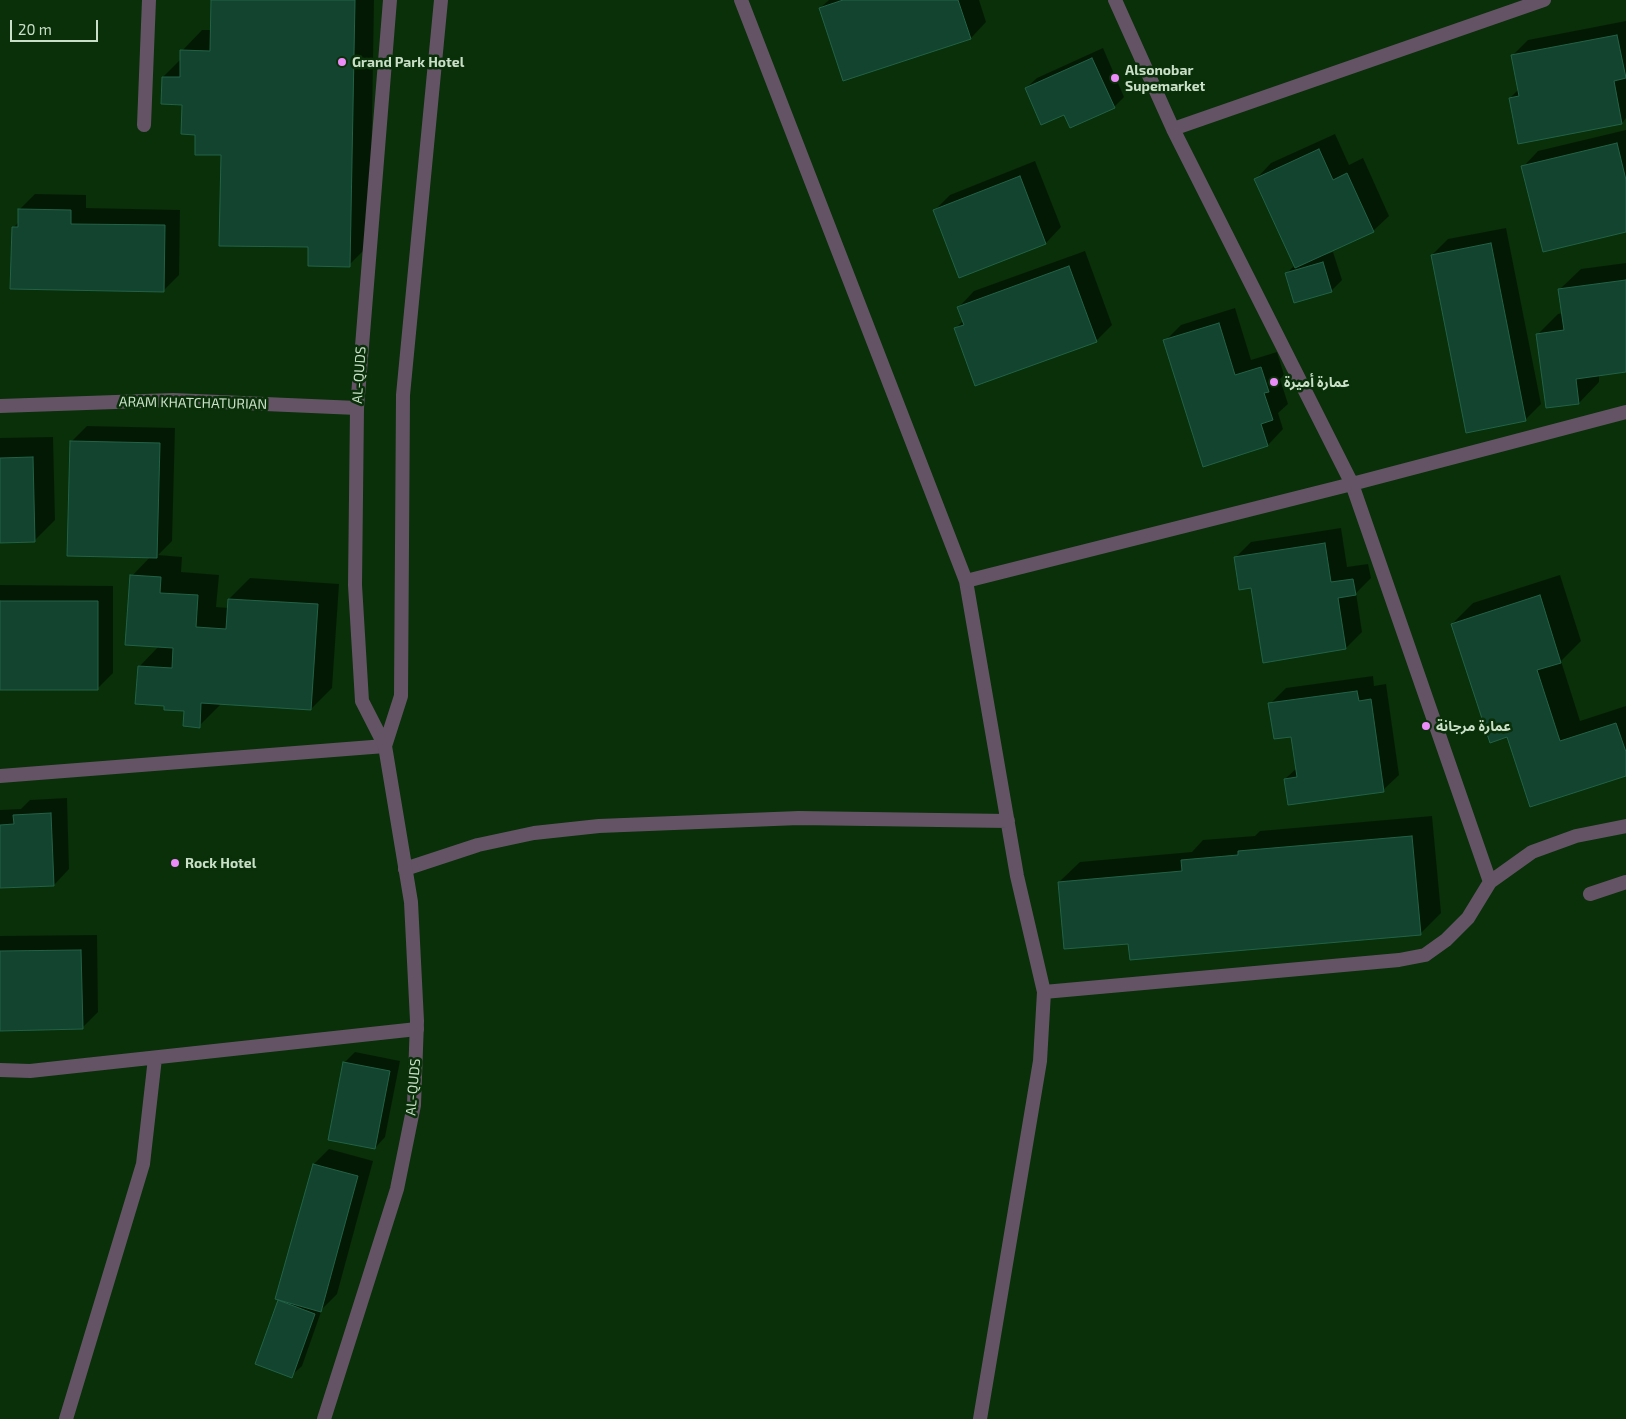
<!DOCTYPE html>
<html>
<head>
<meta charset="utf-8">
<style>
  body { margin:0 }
  #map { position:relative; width:1626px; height:1419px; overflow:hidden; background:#093008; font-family:"Exo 2",sans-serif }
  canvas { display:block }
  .scale { position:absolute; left:10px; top:20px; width:88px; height:22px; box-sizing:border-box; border:2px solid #c9dfc7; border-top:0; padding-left:6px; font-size:15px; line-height:18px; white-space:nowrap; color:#c9dfc7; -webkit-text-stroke:4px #093008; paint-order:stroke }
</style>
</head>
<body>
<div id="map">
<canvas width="1626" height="1419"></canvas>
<div class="scale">20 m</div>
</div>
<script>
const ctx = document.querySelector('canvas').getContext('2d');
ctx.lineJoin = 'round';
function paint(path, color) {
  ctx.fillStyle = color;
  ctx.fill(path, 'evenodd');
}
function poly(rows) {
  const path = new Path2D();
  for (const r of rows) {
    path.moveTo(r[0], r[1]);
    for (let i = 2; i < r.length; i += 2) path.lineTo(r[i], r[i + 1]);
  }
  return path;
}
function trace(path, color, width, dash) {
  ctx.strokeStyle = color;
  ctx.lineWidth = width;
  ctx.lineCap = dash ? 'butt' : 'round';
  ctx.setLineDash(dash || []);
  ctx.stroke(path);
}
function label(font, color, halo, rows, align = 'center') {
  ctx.font = font + ' "Exo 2","Noto Sans Arabic",sans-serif';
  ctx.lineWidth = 5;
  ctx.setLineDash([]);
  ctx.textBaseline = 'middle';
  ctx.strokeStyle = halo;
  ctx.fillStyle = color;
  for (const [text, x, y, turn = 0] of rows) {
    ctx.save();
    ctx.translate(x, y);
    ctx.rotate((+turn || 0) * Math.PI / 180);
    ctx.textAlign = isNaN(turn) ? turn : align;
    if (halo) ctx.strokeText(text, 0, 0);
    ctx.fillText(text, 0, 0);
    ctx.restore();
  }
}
paint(poly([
  [213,0,374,0,370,244,349,265,310,246,222,154,197,133,183,104,163,77,181,59,182,51,202,30,212,30],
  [829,0,979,0,986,22,971,38,844,79,820,8],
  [1626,21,1626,118,1622,123,1510,98,1519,89,1513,55,1528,40],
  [1103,48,1124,97,1114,107,1064,113,1026,88,1037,78],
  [1626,130,1626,231,1523,167,1538,151],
  [1335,134,1349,165,1363,158,1389,216,1373,231,1323,254,1324,255,1333,252,1342,280,1331,291,1287,273,1295,265,1256,179,1271,163],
  [1035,161,1061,227,1046,243,934,211,950,195],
  [35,194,86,195,86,208,180,210,179,275,163,291,13,228,19,222,20,209],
  [1506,228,1541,404,1525,420,1432,255,1448,239],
  [1085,251,1112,325,1096,341,956,328,964,320,959,307,974,291],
  [1626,263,1626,371,1599,375,1599,382,1579,403,1538,334,1558,314,1563,313,1560,289,1581,269],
  [1235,308,1251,360,1277,352,1284,375,1280,379,1288,404,1278,413,1283,429,1268,445,1204,465,1165,341,1181,325],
  [87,426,175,428,172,541,158,555,182,557,181,572,219,575,216,607,229,608,229,599,250,578,339,584,332,688,311,709,220,703,220,705,199,726,185,710,165,705,139,667,159,646,132,576,151,556,71,442],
  [53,437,55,520,34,541,0,542,0,438],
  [1341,528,1347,567,1368,564,1371,578,1356,593,1362,632,1346,648,1252,586,1235,558,1251,542],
  [1560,575,1581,641,1561,661,1580,721,1626,706,1626,774,1508,735,1452,624,1473,603],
  [0,585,113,586,113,673,97,689,0,688],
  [1373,676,1374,686,1386,684,1399,775,1383,790,1285,779,1297,768,1292,735,1270,704,1286,688],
  [67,798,69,869,54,885,0,887,0,810,21,809,30,800],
  [1432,816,1441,913,1420,934,1059,882,1080,862,1192,852,1203,840,1255,836,1260,831],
  [97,935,98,1012,82,1028,0,1030,0,936],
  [355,1052,400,1061,385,1137,375,1148,329,1139,345,1062],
  [329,1149,373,1161,337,1294,322,1309,302,1366,291,1376,279,1301,281,1299,314,1164]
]), '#0007');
const building = poly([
  [211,0,355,0,350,267,308,266,308,247,219,246,221,155,195,155,195,135,181,134,182,105,161,104,162,77,180,77,180,50,210,51,211,0],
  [843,0,958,0,971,39,843,81,819,8,843,0],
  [1617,35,1626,78,1614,81,1622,124,1518,144,1509,98,1519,96,1511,55,1617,35],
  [1092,58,1115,108,1070,128,1064,115,1041,125,1025,88,1092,58],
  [1617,143,1626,180,1626,232,1543,252,1521,166,1617,143],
  [1319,149,1333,180,1347,173,1374,232,1295,268,1254,179,1319,149],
  [1020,176,1046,244,959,278,933,210,1020,176],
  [18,209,71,210,71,224,165,225,164,292,10,289,12,227,18,227,18,209],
  [1491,243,1526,421,1466,433,1431,255,1491,243],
  [1323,262,1332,292,1294,303,1285,273,1323,262],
  [1069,266,1097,342,975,386,954,328,964,325,957,307,1069,266],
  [1626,280,1626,372,1576,379,1579,404,1546,408,1536,334,1564,330,1558,289,1626,280],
  [1219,323,1235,375,1261,367,1269,392,1264,393,1273,420,1261,424,1268,446,1203,467,1163,340,1219,323],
  [70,441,160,443,157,558,67,556,70,441],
  [33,457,35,542,0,543,0,458,33,457],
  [1325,543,1331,582,1353,579,1356,595,1338,598,1346,649,1263,663,1251,588,1239,590,1234,557,1325,543],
  [130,575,161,577,160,593,198,595,196,627,226,629,228,599,318,604,311,710,201,703,200,728,183,726,184,711,164,710,164,706,135,704,138,666,172,668,173,648,125,645,130,575],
  [1540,595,1561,663,1537,670,1560,741,1616,723,1626,752,1626,776,1530,807,1507,737,1490,743,1451,624,1540,595],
  [0,601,98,601,98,690,0,690,0,601],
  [1357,691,1359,701,1371,699,1384,792,1288,805,1284,779,1297,777,1291,737,1274,739,1268,703,1357,691],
  [51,813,54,886,0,888,0,825,14,824,13,815,51,813],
  [1412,836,1421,935,1130,960,1128,944,1064,949,1058,882,1182,871,1181,860,1238,855,1238,851,1412,836],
  [81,950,83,1029,0,1031,0,951,81,950],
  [343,1062,390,1071,375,1149,328,1140,343,1062],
  [313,1164,358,1176,321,1312,275,1299,313,1164],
  [278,1300,315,1314,292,1378,255,1364,278,1300]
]);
paint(building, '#134430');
trace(building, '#226247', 1);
trace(poly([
  [144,125,149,0],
  [1590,894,1626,882]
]), '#635365', 14);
trace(poly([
  [741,0,966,581,1017,876,1044,992,1040,1061,980,1419],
  [1115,0,1173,129,1352,484,1490,882],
  [1173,129,1544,0],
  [0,406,173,400,357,408],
  [966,581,1352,484,1626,412],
  [0,776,385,746],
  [405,869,478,845,534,833,599,826,799,818,1008,821],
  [1044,992,1399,960,1425,955,1446,940,1468,918,1490,882,1532,852,1576,836,1626,826],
  [0,1070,30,1071,417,1029],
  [66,1419,143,1164,155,1058]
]), '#635365', 14);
trace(poly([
  [385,746,401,696,403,395,441,0],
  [324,1419,397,1189,414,1105,417,1021,411,902,385,746,362,701,355,585,357,408,390,0]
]), '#635365', 14);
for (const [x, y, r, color] of [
  [342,62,5,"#ec8cfa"],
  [1115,78,5,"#ec8cfa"],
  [1274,382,5,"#ec8cfa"],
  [1426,726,5,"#ec8cfa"],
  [175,863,5,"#ec8cfa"]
]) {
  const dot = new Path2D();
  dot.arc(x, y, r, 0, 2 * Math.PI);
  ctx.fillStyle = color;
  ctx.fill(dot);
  trace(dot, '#093008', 2);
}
label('bold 14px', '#c9dfc7', '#093008', [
  ["Grand Park Hotel",352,62],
  ["Alsonobar",1125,70],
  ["Supemarket",1125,86],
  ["عمارة أميرة",1284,382],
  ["عمارة مرجانة",1436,726],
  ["Rock Hotel",185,863]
], 'left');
label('14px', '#c9dfc7', '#093008', [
  ["AL-QUDS",359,375,-86],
  ["ARAM KHATCHATURIAN",193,403,1],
  ["AL-QUDS",413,1087,-85]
]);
</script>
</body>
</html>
